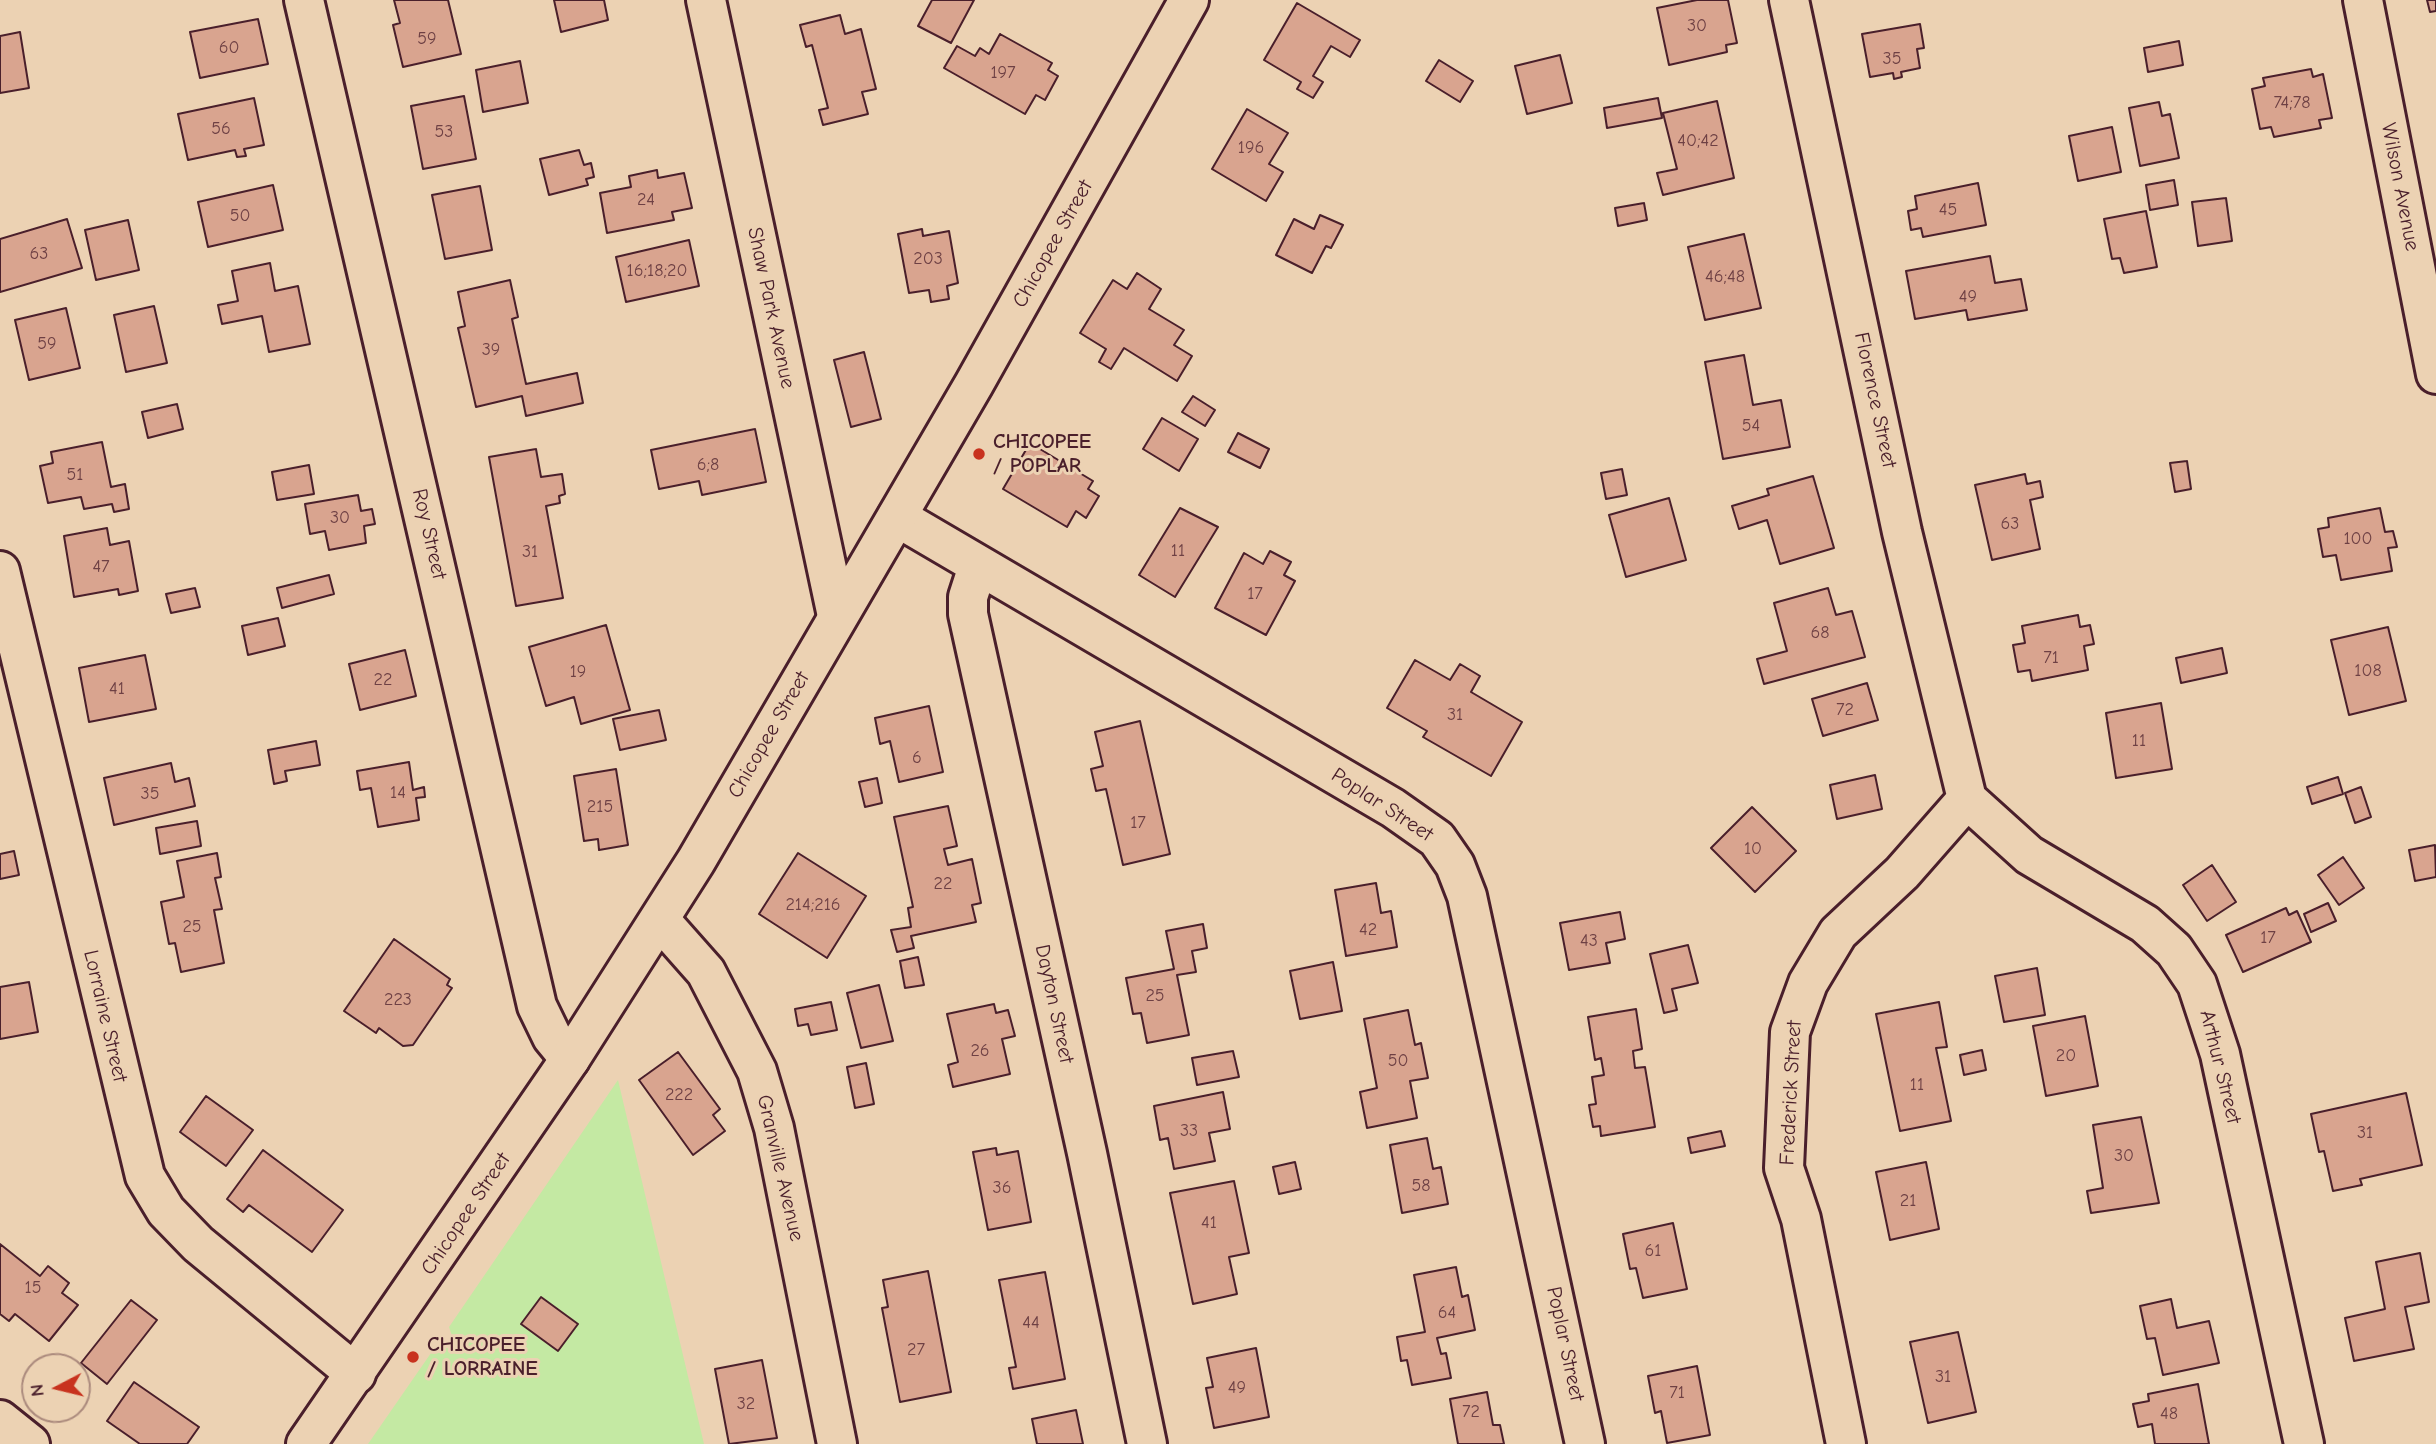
<!DOCTYPE html>
<html>
<head>
<meta charset="utf-8">
<style>
  body { margin:0 }
  #map { position:relative; width:2436px; height:1444px; overflow:hidden; background:#ecd2b3; font-family:"Comic Neue",sans-serif }
  canvas { display:block }
  .north { position:absolute; left:21px; top:1353px; width:70px; height:70px; box-sizing:border-box; background:#ecd2b3; border:2px solid #ab8a7d; border-radius:50%; rotate:263deg; font-size:19px; font-weight:700; line-height:28px; text-align:center; color:#4a1f2b }
  .north::after { content:''; display:block; margin:auto; width:24px; height:32px; background:#c8321e; clip-path:polygon(50% 0,100% 100%,50% 72%,0 100%) }
</style>
</head>
<body>
<div id="map">
<canvas width="2436" height="1444"></canvas>
<div class="north">N</div>
</div>
<script>
const ctx = document.querySelector('canvas').getContext('2d');
ctx.lineJoin = 'round';
function paint(path, color) {
  ctx.fillStyle = color;
  ctx.fill(path, 'evenodd');
}
function poly(rows) {
  const path = new Path2D();
  for (const r of rows) {
    path.moveTo(r[0], r[1]);
    for (let i = 2; i < r.length; i += 2) path.lineTo(r[i], r[i + 1]);
  }
  return path;
}
function trace(path, color, width, dash) {
  ctx.strokeStyle = color;
  ctx.lineWidth = width;
  ctx.lineCap = dash ? 'butt' : 'round';
  ctx.setLineDash(dash || []);
  ctx.stroke(path);
}
function label(font, color, halo, rows, align = 'center') {
  ctx.font = font + ' "Comic Neue",sans-serif';
  ctx.lineWidth = 6;
  ctx.setLineDash([]);
  ctx.textBaseline = 'middle';
  ctx.strokeStyle = halo;
  ctx.fillStyle = color;
  for (const [text, x, y, turn = 0] of rows) {
    ctx.save();
    ctx.translate(x, y);
    ctx.rotate((+turn || 0) * Math.PI / 180);
    ctx.textAlign = isNaN(turn) ? turn : align;
    if (halo) ctx.strokeText(text, 0, 0);
    ctx.fillText(text, 0, 0);
    ctx.restore();
  }
}
paint(poly([
  [618,1080,704,1444,368,1444,431,1353,442,1352,452,1336,449,1327]
]), '#c4e9a3');
const building = poly([
  [394,0,448,0,461,54,403,67,393,25,400,23,394,0],
  [554,0,604,0,608,20,561,32,554,0],
  [932,0,974,0,951,43,918,26,932,0],
  [1697,0,1728,0,1737,43,1726,45,1727,52,1669,65,1657,8,1697,0],
  [2427,0,2436,0,2436,11,2430,12,2427,0],
  [1297,3,1360,40,1350,57,1331,46,1313,76,1323,82,1313,98,1297,89,1301,82,1264,60,1297,3],
  [840,15,845,34,861,29,876,89,862,92,868,114,823,125,819,110,828,108,812,45,806,47,800,25,840,15],
  [258,19,268,64,200,78,190,32,258,19],
  [1920,24,1924,48,1917,49,1920,68,1901,72,1902,77,1894,79,1893,73,1870,77,1862,34,1920,24],
  [20,32,29,88,0,93,0,36,20,32],
  [1000,34,1052,63,1048,70,1058,76,1045,100,1036,95,1025,114,944,68,957,46,975,56,980,48,989,54,1000,34],
  [2179,41,2183,65,2148,72,2144,48,2179,41],
  [1560,55,1572,103,1527,114,1515,66,1560,55],
  [1439,60,1473,81,1460,102,1426,81,1439,60],
  [520,61,528,103,483,112,476,70,520,61],
  [2311,69,2313,77,2323,74,2332,118,2319,120,2321,128,2274,137,2271,127,2260,129,2252,89,2265,86,2263,78,2311,69],
  [464,96,476,159,423,169,411,106,464,96],
  [254,98,264,145,244,149,246,156,237,157,235,150,188,160,178,114,254,98],
  [1658,98,1662,118,1607,128,1604,108,1658,98],
  [1717,101,1734,178,1663,195,1657,173,1677,169,1663,113,1717,101],
  [2159,102,2162,116,2170,114,2179,158,2140,166,2129,108,2159,102],
  [1247,109,1288,133,1269,164,1283,172,1266,201,1212,169,1247,109],
  [2112,127,2121,172,2078,181,2069,136,2112,127],
  [579,150,584,165,591,163,594,177,586,179,588,185,549,195,540,159,579,150],
  [657,170,658,178,684,173,692,208,672,212,674,220,607,233,600,193,631,187,629,176,657,170],
  [2174,180,2178,205,2150,210,2146,185,2174,180],
  [1978,183,1986,225,1923,237,1921,228,1911,230,1908,211,1917,209,1915,196,1978,183],
  [273,185,283,230,208,247,198,202,273,185],
  [480,186,492,250,445,259,432,195,480,186],
  [2226,198,2232,241,2198,246,2192,202,2226,198],
  [1644,203,1647,220,1618,226,1615,208,1644,203],
  [2146,211,2157,267,2124,273,2120,258,2112,259,2104,219,2146,211],
  [1320,215,1343,225,1331,248,1326,246,1312,273,1276,255,1294,219,1314,229,1320,215],
  [67,219,82,268,0,292,0,239,67,219],
  [128,220,139,270,96,280,85,230,128,220],
  [922,229,923,236,949,231,958,283,947,286,949,299,931,302,929,290,909,293,898,234,922,229],
  [1744,234,1761,308,1705,320,1688,247,1744,234],
  [689,240,699,286,626,302,616,257,689,240],
  [1990,256,1995,283,2021,279,2027,310,1968,320,1966,310,1915,319,1906,271,1990,256],
  [270,263,275,291,298,286,310,344,269,352,262,316,222,324,218,305,238,301,232,271,270,263],
  [1137,273,1161,289,1149,309,1184,330,1174,345,1192,356,1177,381,1124,348,1111,369,1099,362,1106,349,1080,333,1113,280,1127,289,1137,273],
  [510,280,518,317,512,319,526,384,577,373,583,403,526,416,522,396,476,407,458,328,465,326,458,292,510,280],
  [154,306,167,363,126,372,114,315,154,306],
  [66,308,80,368,29,380,15,320,66,308],
  [864,352,881,419,851,427,834,360,864,352],
  [1744,355,1753,405,1781,400,1790,447,1723,459,1705,362,1744,355],
  [1193,396,1215,410,1205,426,1182,412,1193,396],
  [177,404,183,429,148,438,142,412,177,404],
  [1162,418,1198,439,1179,471,1143,449,1162,418],
  [755,429,766,482,702,495,699,481,659,489,651,450,755,429],
  [1238,433,1269,449,1260,468,1228,452,1238,433],
  [102,442,111,487,125,484,129,509,114,512,112,504,84,509,81,497,48,503,40,466,53,463,51,452,102,442],
  [1030,443,1093,481,1088,489,1099,496,1086,518,1076,511,1067,527,1003,489,1030,443],
  [536,449,541,477,562,474,565,494,559,496,560,503,546,506,563,598,516,606,489,457,536,449],
  [2187,461,2191,489,2175,492,2170,463,2187,461],
  [309,465,314,494,277,500,272,472,309,465],
  [1622,469,1627,495,1606,499,1601,473,1622,469],
  [2025,474,2027,484,2040,481,2043,497,2030,500,2040,549,1992,560,1975,485,2025,474],
  [1813,476,1834,548,1780,564,1767,520,1739,529,1732,506,1769,495,1767,489,1813,476],
  [358,495,361,511,372,509,375,524,364,526,366,543,329,550,325,531,310,534,305,504,358,495],
  [1669,498,1686,560,1626,577,1609,515,1669,498],
  [1180,508,1218,527,1175,597,1139,575,1180,508],
  [2380,508,2385,532,2393,531,2397,547,2388,548,2392,571,2341,580,2336,555,2323,557,2318,529,2329,527,2328,518,2380,508],
  [107,528,110,545,129,541,138,591,119,595,118,589,74,597,64,536,107,528],
  [1270,551,1291,562,1284,575,1295,581,1266,635,1215,608,1244,553,1263,564,1270,551],
  [329,575,334,594,282,608,277,588,329,575],
  [195,588,200,607,171,613,166,594,195,588],
  [1828,588,1836,615,1852,611,1865,657,1764,684,1757,659,1787,651,1774,603,1828,588],
  [2078,615,2080,627,2090,625,2094,644,2084,646,2088,670,2032,681,2030,670,2018,672,2013,645,2025,643,2022,626,2078,615],
  [278,618,285,646,248,655,242,626,278,618],
  [606,625,630,710,581,724,574,697,546,706,529,647,606,625],
  [2388,627,2406,701,2349,715,2331,640,2388,627],
  [2222,648,2227,673,2181,683,2176,658,2222,648],
  [405,650,416,696,360,710,349,664,405,650],
  [145,655,156,709,89,722,79,668,145,655],
  [1415,660,1450,680,1460,664,1480,676,1471,692,1522,722,1491,776,1423,737,1427,731,1387,708,1415,660],
  [1867,683,1878,720,1823,736,1812,699,1867,683],
  [2161,703,2172,769,2116,778,2106,713,2161,703],
  [929,706,943,772,899,782,890,741,880,744,875,718,929,706],
  [659,710,666,740,620,750,613,719,659,710],
  [1140,721,1170,854,1123,865,1106,789,1096,791,1091,769,1103,766,1095,732,1140,721],
  [316,741,320,765,285,771,287,781,274,784,268,750,316,741],
  [409,762,413,790,424,787,425,797,416,798,419,820,378,827,371,788,360,790,357,771,409,762],
  [171,763,175,782,189,778,195,806,114,825,104,778,171,763],
  [616,769,628,845,599,850,598,839,584,841,574,776,616,769],
  [1875,775,1882,809,1837,819,1830,785,1875,775],
  [2338,777,2343,794,2312,804,2307,787,2338,777],
  [877,778,882,803,865,807,859,782,877,778],
  [2361,787,2371,817,2355,823,2345,793,2361,787],
  [948,806,957,846,944,849,948,865,972,859,981,903,972,905,976,922,911,936,914,948,897,952,891,930,911,927,908,908,913,907,894,817,948,806],
  [1752,807,1796,851,1755,892,1711,848,1752,807],
  [197,821,201,846,160,854,156,828,197,821],
  [2435,845,2436,877,2415,881,2409,850,2435,845],
  [14,851,19,875,0,879,0,854,14,851],
  [217,853,221,877,215,878,222,909,214,910,224,963,181,972,175,943,169,944,161,902,184,897,177,861,217,853],
  [798,853,866,896,827,958,759,914,798,853],
  [2343,857,2364,888,2339,905,2318,875,2343,857],
  [2212,865,2236,902,2207,921,2183,885,2212,865],
  [1376,883,1381,913,1391,911,1397,947,1346,956,1335,890,1376,883],
  [2328,903,2336,921,2311,932,2304,914,2328,903],
  [2286,908,2289,915,2297,911,2311,942,2243,972,2226,935,2286,908],
  [1620,912,1625,939,1606,943,1610,963,1569,970,1560,923,1620,912],
  [1203,924,1207,948,1192,951,1196,972,1177,975,1189,1035,1147,1043,1141,1013,1133,1014,1126,978,1174,969,1166,931,1203,924],
  [394,939,450,979,447,985,452,988,413,1045,403,1046,379,1028,376,1033,344,1011,394,939],
  [1688,945,1698,983,1672,989,1677,1010,1664,1013,1650,954,1688,945],
  [918,957,924,985,905,988,900,961,918,957],
  [1333,962,1342,1011,1300,1019,1290,971,1333,962],
  [2037,968,2045,1015,2004,1022,1995,976,2037,968],
  [29,982,38,1032,0,1039,0,987,29,982],
  [879,985,893,1041,861,1048,847,993,879,985],
  [831,1002,837,1030,811,1035,808,1024,798,1026,795,1009,831,1002],
  [1939,1002,1947,1047,1936,1048,1951,1121,1900,1131,1876,1014,1939,1002],
  [994,1004,996,1013,1008,1010,1015,1036,1002,1039,1010,1074,953,1087,948,1065,958,1062,947,1014,994,1004],
  [1636,1009,1642,1049,1633,1051,1635,1068,1645,1067,1655,1127,1601,1136,1600,1126,1593,1127,1589,1105,1596,1104,1592,1077,1604,1075,1601,1058,1595,1060,1588,1017,1636,1009],
  [1408,1010,1415,1045,1421,1043,1428,1078,1410,1081,1417,1118,1367,1128,1360,1092,1377,1088,1364,1019,1408,1010],
  [2085,1016,2098,1086,2046,1096,2033,1026,2085,1016],
  [1982,1050,1986,1070,1964,1075,1960,1055,1982,1050],
  [1233,1051,1239,1077,1197,1085,1192,1058,1233,1051],
  [678,1052,720,1109,713,1115,725,1131,693,1155,639,1080,678,1052],
  [866,1063,874,1104,855,1108,847,1067,866,1063],
  [1223,1092,1230,1129,1209,1133,1215,1161,1174,1169,1168,1138,1160,1140,1154,1106,1223,1092],
  [2406,1093,2422,1165,2360,1179,2362,1185,2333,1191,2324,1151,2319,1152,2311,1114,2406,1093],
  [206,1096,253,1130,226,1166,180,1132,206,1096],
  [2141,1117,2159,1203,2091,1213,2087,1191,2103,1188,2093,1125,2141,1117],
  [1721,1131,1725,1146,1691,1153,1688,1138,1721,1131],
  [1427,1138,1433,1169,1441,1167,1448,1204,1402,1213,1390,1145,1427,1138],
  [996,1148,997,1155,1018,1151,1031,1222,988,1230,973,1152,996,1148],
  [263,1150,343,1210,312,1252,249,1205,243,1212,227,1199,263,1150],
  [1295,1162,1301,1189,1279,1194,1273,1167,1295,1162],
  [1926,1162,1939,1229,1890,1240,1876,1172,1926,1162],
  [1234,1181,1249,1253,1229,1257,1237,1294,1193,1304,1170,1193,1234,1181],
  [1673,1223,1687,1289,1643,1298,1636,1268,1630,1269,1623,1234,1673,1223],
  [0,1244,40,1276,48,1266,69,1283,62,1293,78,1305,49,1341,15,1314,9,1321,0,1314,0,1244],
  [2420,1253,2429,1302,2405,1307,2414,1349,2354,1361,2345,1318,2385,1309,2376,1262,2420,1253],
  [1456,1267,1462,1297,1468,1295,1475,1330,1437,1338,1441,1354,1446,1353,1451,1378,1412,1385,1407,1360,1401,1361,1397,1337,1425,1332,1414,1275,1456,1267],
  [928,1271,951,1392,900,1402,882,1308,888,1307,883,1280,928,1271],
  [1045,1272,1065,1379,1013,1389,1009,1368,1016,1367,999,1280,1045,1272],
  [541,1297,578,1324,558,1351,521,1324,541,1297],
  [2171,1299,2177,1328,2209,1321,2219,1363,2163,1375,2155,1338,2147,1339,2140,1306,2171,1299],
  [131,1300,157,1320,107,1384,81,1363,131,1300],
  [1958,1332,1976,1412,1928,1423,1910,1342,1958,1332],
  [1256,1348,1269,1417,1214,1428,1206,1388,1213,1387,1207,1358,1256,1348],
  [762,1360,777,1438,729,1444,715,1369,762,1360],
  [1697,1366,1710,1435,1667,1443,1661,1411,1655,1413,1648,1376,1697,1366],
  [134,1382,199,1427,187,1444,140,1444,107,1421,134,1382],
  [2198,1384,2209,1444,2155,1444,2152,1424,2138,1427,2133,1404,2149,1401,2148,1394,2198,1384],
  [1487,1392,1493,1425,1500,1425,1504,1444,1458,1444,1450,1399,1487,1392],
  [1076,1410,1083,1444,1037,1444,1032,1419,1076,1410]
]);
paint(building, '#d9a48f');
trace(building, '#4a1f2b', 2);
const minor = poly([
  [304,0,537,1006,552,1037,570,1059],
  [706,0,837,616],
  [1789,0,1902,532,1967,799],
  [2363,0,2436,374],
  [897,517,1393,808,1437,839,1455,865,1467,896,1585,1444],
  [978,566,968,597,968,614,1087,1153,1147,1444],
  [0,571,145,1176,166,1211,198,1244,356,1374],
  [1967,799,2029,855,2145,924,2174,950,2197,984,2220,1054,2304,1444],
  [660,920,706,972,757,1071,774,1128,837,1444],
  [0,1420,30,1444],
  [1846,1444,1801,1219,1784,1168,1790,1032,1808,983,1838,933,1902,873,1967,799]
]);
const secondary = poly([
  [306,1444,570,1059,696,861,974,384,1189,0]
]);
trace(minor, '#4a1f2b', 44);
trace(secondary, '#4a1f2b', 44);
trace(minor, '#ecd2b3', 38);
trace(secondary, '#ecd2b3', 38);
for (const [x, y, r, color] of [
  [979,454,7,"#c8321e"],
  [413,1357,7,"#c8321e"]
]) {
  const dot = new Path2D();
  dot.arc(x, y, r, 0, 2 * Math.PI);
  ctx.fillStyle = color;
  ctx.fill(dot);
  trace(dot, '#ecd2b3', 2.5);
}
label('18px', '#6e4044', null, [
  ["30",1697,26],
  ["59",427,39],
  ["60",229,48],
  ["35",1892,59],
  ["197",1003,73],
  ["74;78",2292,103],
  ["56",221,129],
  ["53",444,132],
  ["40;42",1698,141],
  ["196",1251,148],
  ["24",646,200],
  ["45",1948,210],
  ["50",240,216],
  ["63",39,254],
  ["203",928,259],
  ["16;18;20",657,271],
  ["46;48",1725,277],
  ["49",1968,297],
  ["59",47,344],
  ["39",491,350],
  ["54",1751,426],
  ["6;8",708,465],
  ["51",75,475],
  ["30",340,518],
  ["63",2010,524],
  ["100",2358,539],
  ["11",1178,551],
  ["31",530,552],
  ["47",101,567],
  ["17",1255,594],
  ["68",1820,633],
  ["71",2051,658],
  ["108",2368,671],
  ["19",578,672],
  ["22",383,680],
  ["41",117,689],
  ["72",1845,710],
  ["31",1455,715],
  ["11",2139,741],
  ["6",917,758],
  ["14",398,793],
  ["35",150,794],
  ["215",600,807],
  ["17",1138,823],
  ["10",1753,849],
  ["22",943,884],
  ["214;216",813,905],
  ["25",192,927],
  ["42",1368,930],
  ["17",2268,938],
  ["43",1589,941],
  ["25",1155,996],
  ["223",398,1000],
  ["26",980,1051],
  ["20",2066,1056],
  ["50",1398,1061],
  ["11",1917,1085],
  ["222",679,1095],
  ["33",1189,1131],
  ["31",2365,1133],
  ["30",2124,1156],
  ["58",1421,1186],
  ["36",1002,1188],
  ["21",1908,1201],
  ["41",1209,1223],
  ["61",1653,1251],
  ["15",33,1288],
  ["64",1447,1313],
  ["44",1031,1323],
  ["27",916,1350],
  ["31",1943,1377],
  ["49",1237,1388],
  ["71",1677,1393],
  ["32",746,1404],
  ["72",1471,1412],
  ["48",2169,1414]
]);
label('21px', '#4a1f2b', '#ecd2b3', [
  ["Wilson Avenue",2400,187,79],
  ["Chicopee Street",1053,244,-61],
  ["Shaw Park Avenue",771,308,78],
  ["Florence Street",1875,400,78],
  ["Roy Street",429,534,77],
  ["Chicopee Street",769,735,-60],
  ["Poplar Street",1382,805,33],
  ["Dayton Street",1054,1004,78],
  ["Lorraine Street",105,1016,77],
  ["Arthur Street",2220,1067,76],
  ["Frederick Street",1791,1093,-87],
  ["Granville Avenue",780,1168,77],
  ["Chicopee Street",466,1214,-56],
  ["Poplar Street",1565,1344,78]
]);
label('bold 21px', '#4a1f2b', '#ecd2b3', [
  ["CHICOPEE",993,442],
  ["/ POPLAR",993,466],
  ["CHICOPEE",427,1345],
  ["/ LORRAINE",427,1369]
], 'left');
</script>
</body>
</html>
